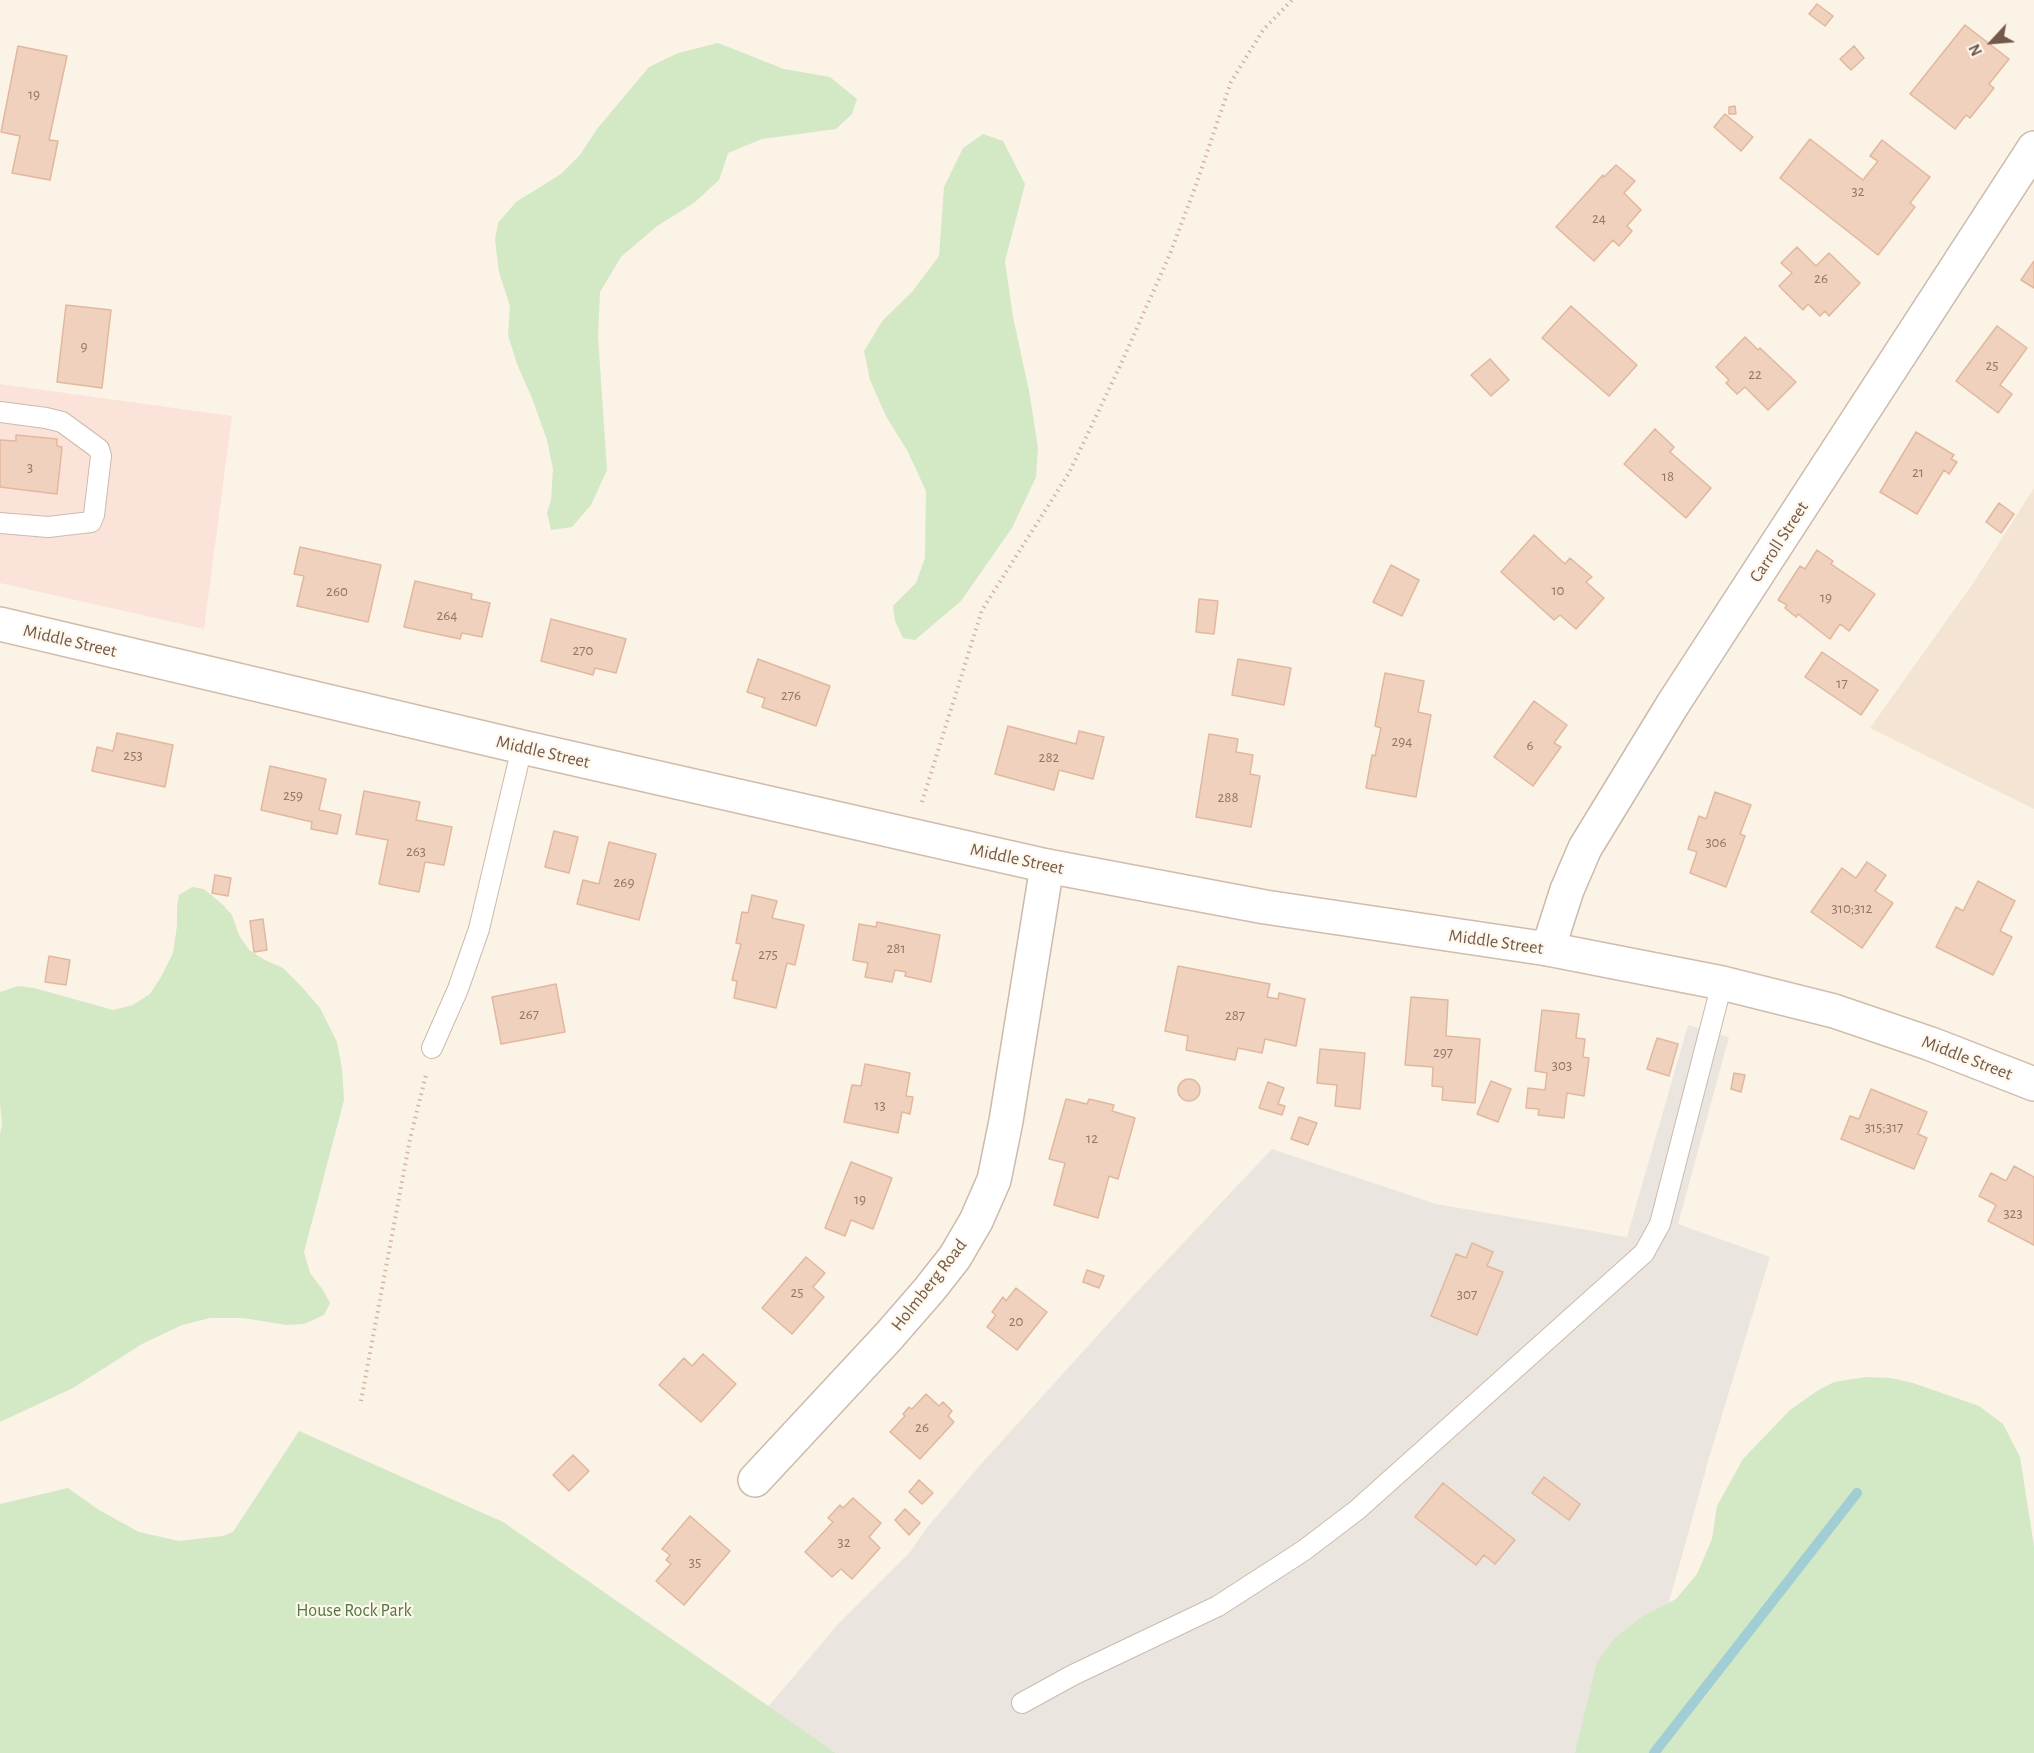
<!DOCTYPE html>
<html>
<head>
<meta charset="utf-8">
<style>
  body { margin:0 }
  #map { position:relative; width:2034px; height:1753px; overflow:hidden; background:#fbf3e5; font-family:"Alegreya Sans",sans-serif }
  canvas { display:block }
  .north { position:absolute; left:1962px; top:12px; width:60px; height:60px; -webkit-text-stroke:4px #fef7eb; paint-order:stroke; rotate:244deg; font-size:16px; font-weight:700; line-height:24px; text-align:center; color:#73594b }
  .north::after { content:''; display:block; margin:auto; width:21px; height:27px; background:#73594b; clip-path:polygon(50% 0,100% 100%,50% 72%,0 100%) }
</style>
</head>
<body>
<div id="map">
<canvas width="2034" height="1753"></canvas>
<div class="north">N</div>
</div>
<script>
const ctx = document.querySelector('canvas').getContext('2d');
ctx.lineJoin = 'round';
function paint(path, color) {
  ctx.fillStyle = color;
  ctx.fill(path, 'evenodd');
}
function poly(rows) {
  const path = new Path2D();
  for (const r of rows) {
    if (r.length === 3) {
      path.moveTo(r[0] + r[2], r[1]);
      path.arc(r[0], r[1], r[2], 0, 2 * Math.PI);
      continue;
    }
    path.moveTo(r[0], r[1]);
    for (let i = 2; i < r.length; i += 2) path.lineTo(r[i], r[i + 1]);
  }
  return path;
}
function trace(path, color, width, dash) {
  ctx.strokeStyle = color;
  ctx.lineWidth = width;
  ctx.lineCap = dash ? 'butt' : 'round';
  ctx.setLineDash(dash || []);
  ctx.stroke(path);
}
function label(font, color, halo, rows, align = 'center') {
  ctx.font = font + ' "Alegreya Sans",sans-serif';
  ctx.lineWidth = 4.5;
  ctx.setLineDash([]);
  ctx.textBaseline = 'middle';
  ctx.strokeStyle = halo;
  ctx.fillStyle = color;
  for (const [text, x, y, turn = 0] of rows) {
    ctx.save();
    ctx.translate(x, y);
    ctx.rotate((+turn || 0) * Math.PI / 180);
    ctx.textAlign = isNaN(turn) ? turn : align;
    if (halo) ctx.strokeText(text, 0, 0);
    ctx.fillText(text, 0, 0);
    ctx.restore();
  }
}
paint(poly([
  [2034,488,2034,809,1870,728,1974,582]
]), '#f3e4d3');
paint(poly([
  [0,384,232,416,204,629,0,583]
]), '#fbe3d9');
paint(poly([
  [1688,1025,1729,1037,1678,1224,1770,1257,1711,1451,1627,1753,836,1753,768,1707,838,1624,911,1551,925,1530,982,1463,1136,1293,1272,1149,1436,1204,1627,1237]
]), '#ebe5df');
paint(poly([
  [718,43,784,69,830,77,857,99,852,114,836,129,762,139,728,153,719,180,694,203,657,226,621,257,600,292,598,337,607,470,591,505,572,527,551,530,547,513,551,500,553,469,547,440,532,398,517,364,508,335,510,306,499,272,495,240,498,223,516,202,561,174,580,155,597,129,649,67,678,53],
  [983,134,1003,141,1025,184,1005,261,1013,317,1029,391,1038,448,1036,477,1012,528,961,601,915,640,903,638,895,621,893,606,916,583,925,558,926,491,908,452,886,416,870,380,864,351,883,320,912,292,939,256,944,187,963,148],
  [192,887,204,889,223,905,232,915,239,935,249,950,265,960,283,968,302,987,320,1008,337,1042,342,1069,344,1100,304,1252,310,1273,323,1290,330,1303,324,1315,304,1324,287,1325,243,1318,210,1318,182,1325,142,1344,73,1388,0,1422,0,1133,2,1125,0,1103,0,992,18,986,34,988,113,1010,133,1005,150,994,161,977,173,953,177,926,177,906,179,895],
  [1866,1377,1890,1378,1913,1383,1979,1406,2003,1424,2020,1457,2034,1546,2034,1753,1575,1753,1597,1662,1615,1638,1643,1616,1676,1599,1697,1574,1712,1539,1717,1506,1743,1459,1790,1410,1817,1391,1834,1382],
  [299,1431,503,1522,836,1753,0,1753,0,1504,68,1488,99,1510,139,1532,179,1541,223,1536,233,1532]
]), '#d3e8c4');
trace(poly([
  [1654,1753,1857,1493]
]), '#a1cdd5', 10);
const building = poly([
  [1817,4,1833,16,1825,26,1809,14,1817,4],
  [1965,25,2009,59,1989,84,1994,88,1970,118,1966,115,1955,129,1910,94,1965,25],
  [18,46,67,56,49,140,58,141,50,180,12,173,20,136,1,132,18,46],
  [1854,46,1864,58,1851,70,1840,59,1854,46],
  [1735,106,1736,114,1729,114,1729,107,1735,106],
  [1725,114,1753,137,1741,151,1714,127,1725,114],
  [1810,139,1863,180,1878,161,1870,156,1882,140,1930,177,1910,203,1915,207,1878,255,1780,178,1810,139],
  [1616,165,1635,181,1624,193,1641,210,1627,226,1632,231,1619,246,1613,240,1594,261,1556,227,1603,175,1604,177,1616,165],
  [1797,247,1816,266,1829,253,1860,283,1829,316,1825,311,1820,316,1808,304,1803,310,1779,286,1792,273,1781,263,1797,247],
  [2034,261,2034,288,2021,280,2034,261],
  [66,305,111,310,102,388,57,382,66,305],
  [1571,306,1637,365,1609,396,1542,338,1571,306],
  [1997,326,2027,348,2000,385,2012,394,1998,413,1956,381,1997,326],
  [1745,337,1758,350,1760,348,1796,382,1768,410,1745,387,1737,394,1726,383,1729,380,1716,367,1745,337],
  [1490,359,1509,380,1491,396,1471,375,1490,359],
  [1655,429,1674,447,1670,452,1711,488,1686,518,1624,464,1655,429],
  [1916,432,1954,455,1951,459,1957,462,1949,474,1944,470,1917,514,1880,492,1916,432],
  [16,435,57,439,57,446,62,447,57,494,0,487,0,440,16,441,16,435],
  [1999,503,2014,514,2001,533,1986,522,1999,503],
  [1534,535,1565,564,1570,558,1592,577,1586,582,1604,598,1576,629,1560,615,1554,620,1501,572,1534,535],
  [300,547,381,565,368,622,297,606,304,576,294,574,300,547],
  [1817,550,1833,561,1831,564,1875,594,1849,631,1840,624,1830,639,1798,614,1796,617,1785,608,1787,605,1778,600,1800,566,1805,569,1817,550],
  [1391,565,1419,580,1402,616,1373,602,1391,565],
  [415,581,472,594,471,599,490,603,482,637,462,633,460,639,404,627,415,581],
  [1199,599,1218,601,1214,634,1196,632,1199,599],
  [551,619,626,639,616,673,595,668,593,675,541,661,551,619],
  [1822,652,1878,690,1861,715,1805,677,1822,652],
  [758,659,830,686,816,726,762,707,765,698,747,692,758,659],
  [1238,659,1291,668,1284,705,1232,695,1238,659],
  [1385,673,1424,681,1418,712,1431,715,1416,797,1366,788,1372,755,1375,756,1381,728,1375,726,1385,673],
  [1534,701,1567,725,1554,743,1561,747,1533,786,1494,757,1534,701],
  [1008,726,1076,744,1079,731,1104,737,1093,779,1059,770,1054,790,995,774,1008,726],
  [117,733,173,745,165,787,92,771,97,747,113,751,117,733],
  [1209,734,1238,739,1236,752,1253,755,1250,774,1260,776,1251,827,1196,817,1209,734],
  [270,766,326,779,319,810,341,815,337,834,311,829,312,822,261,810,270,766],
  [364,791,420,802,416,820,452,827,444,865,425,862,419,892,379,884,388,840,356,834,364,791],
  [1715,792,1751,805,1740,834,1745,836,1726,887,1690,873,1697,852,1688,849,1699,816,1706,819,1715,792],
  [554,831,578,837,569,873,545,867,554,831],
  [609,842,656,854,639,920,577,904,583,880,599,884,609,842],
  [1867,862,1886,875,1875,891,1893,903,1862,948,1811,912,1842,868,1856,878,1867,862],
  [215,875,231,878,228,896,212,893,215,875],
  [1978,881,2015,901,2000,931,2012,937,1993,975,1936,947,1956,907,1963,911,1978,881],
  [752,895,777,901,772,918,804,925,795,965,787,963,776,1008,734,998,737,981,732,980,741,944,736,943,742,912,748,913,752,895],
  [263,919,267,950,254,952,250,921,263,919],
  [877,922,940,935,931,982,905,976,906,972,895,970,892,982,865,977,868,963,853,960,859,924,876,927,877,922],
  [49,956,70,960,66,985,45,982,49,956],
  [1178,966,1270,984,1267,997,1278,999,1279,993,1305,999,1296,1046,1265,1039,1262,1053,1238,1048,1235,1060,1186,1050,1188,1036,1165,1031,1178,966],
  [556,984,565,1032,501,1044,492,997,556,984],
  [1411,997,1448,1000,1446,1036,1480,1039,1475,1103,1442,1100,1443,1087,1432,1086,1433,1067,1405,1065,1411,997],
  [1542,1010,1579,1014,1576,1038,1585,1039,1583,1057,1589,1058,1584,1096,1567,1093,1564,1118,1538,1115,1539,1109,1526,1108,1528,1088,1545,1090,1547,1073,1535,1071,1542,1010],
  [1657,1038,1678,1044,1669,1076,1647,1069,1657,1038],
  [1320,1049,1365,1053,1360,1109,1335,1106,1337,1085,1317,1083,1320,1049],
  [865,1064,910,1073,906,1096,913,1097,910,1114,902,1112,898,1133,844,1122,852,1085,861,1086,865,1064],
  [1734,1073,1745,1075,1741,1092,1731,1089,1734,1073],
  [1189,1090,11],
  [1491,1081,1511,1089,1498,1122,1477,1114,1491,1081],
  [1268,1082,1284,1088,1278,1104,1285,1106,1282,1115,1259,1108,1268,1082],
  [1871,1089,1927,1112,1918,1134,1927,1138,1914,1169,1841,1139,1850,1116,1859,1119,1871,1089],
  [1066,1099,1087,1104,1089,1099,1114,1105,1112,1111,1135,1118,1118,1179,1109,1176,1098,1218,1054,1205,1065,1163,1049,1159,1066,1099],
  [1299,1117,1317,1123,1308,1145,1291,1139,1299,1117],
  [851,1162,892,1178,873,1229,851,1220,845,1236,825,1228,851,1162],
  [2014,1166,2034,1177,2034,1245,1988,1221,1996,1205,1979,1196,1991,1173,2006,1181,2014,1166],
  [1472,1243,1493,1252,1487,1266,1503,1272,1477,1335,1431,1316,1456,1254,1466,1258,1472,1243],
  [806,1257,825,1273,813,1287,824,1297,792,1334,762,1308,806,1257],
  [1087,1270,1104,1276,1099,1288,1083,1282,1087,1270],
  [1016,1288,1047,1312,1017,1350,987,1327,996,1315,992,1312,1003,1297,1006,1301,1016,1288],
  [703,1354,736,1384,701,1422,659,1385,684,1358,692,1366,703,1354],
  [926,1394,939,1406,943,1402,952,1411,948,1416,954,1422,920,1459,890,1432,905,1416,903,1414,909,1407,912,1409,926,1394],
  [573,1455,589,1471,569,1491,553,1475,573,1455],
  [1544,1477,1580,1504,1569,1520,1532,1493,1544,1477],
  [919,1480,933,1493,922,1504,909,1492,919,1480],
  [1443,1483,1515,1540,1495,1564,1484,1555,1476,1565,1415,1517,1443,1483],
  [853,1498,881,1523,869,1537,880,1548,852,1579,841,1569,832,1577,805,1552,833,1522,828,1518,840,1505,843,1508,853,1498],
  [905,1509,920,1523,909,1535,895,1520,905,1509],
  [690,1516,730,1551,684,1605,656,1581,671,1564,666,1560,670,1555,662,1549,690,1516]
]);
paint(building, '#f0d1bd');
trace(building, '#e1b89e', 1.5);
const lane = poly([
  [0,412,46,418,62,422,99,449,101,456,94,515,91,522,48,527,0,523],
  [432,1048,458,989,479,929,522,747],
  [1022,1703,1073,1675,1218,1606,1303,1551,1357,1510,1644,1253,1660,1224,1722,983]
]);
const street = poly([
  [1548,949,1567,890,1585,848,1673,704,2034,148],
  [755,1480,889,1336,929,1290,955,1257,976,1221,994,1180,1006,1121,1047,866]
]);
const secondary = poly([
  [0,624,522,747,1047,866,1265,907,1548,949,1722,983,1834,1011,1931,1044,2034,1084]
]);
trace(lane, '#ccbaac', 22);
trace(street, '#ccbaac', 36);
trace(secondary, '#d1bcac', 36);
trace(poly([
  [922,802,982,610,1069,473,1120,366,1170,254,1196,185,1231,82,1263,30,1292,0],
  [361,1401,410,1139,426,1075]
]), '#d4b5a1', 4, [1.5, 4.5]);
trace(lane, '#fff', 20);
trace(street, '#fff', 33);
trace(secondary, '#fff', 33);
label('15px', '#927768', null, [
  ["19",34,94],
  ["32",1858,191],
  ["24",1599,218],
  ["26",1821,278],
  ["9",84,346],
  ["25",1992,365],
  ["22",1755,374],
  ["3",30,467],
  ["21",1918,472],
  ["18",1668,476],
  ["10",1558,590],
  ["260",337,591],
  ["19",1826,597],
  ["264",447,615],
  ["270",583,650],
  ["17",1842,683],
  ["276",791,695],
  ["294",1402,741],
  ["6",1530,745],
  ["253",133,755],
  ["282",1049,757],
  ["259",293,795],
  ["288",1228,797],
  ["306",1716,842],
  ["263",416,851],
  ["269",624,882],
  ["310;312",1852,908],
  ["281",896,948],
  ["275",768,954],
  ["267",529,1014],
  ["287",1235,1015],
  ["297",1443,1052],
  ["303",1562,1065],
  ["13",880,1105],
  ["315;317",1884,1127],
  ["12",1092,1138],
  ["19",860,1199],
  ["323",2013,1213],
  ["25",797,1292],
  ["307",1467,1294],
  ["20",1016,1321],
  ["26",922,1427],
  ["32",844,1542],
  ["35",695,1562]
]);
label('18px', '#73594b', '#fef7eb', [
  ["Carroll Street",1779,542,-57],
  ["Middle Street",70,641,13],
  ["Middle Street",543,752,13],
  ["Middle Street",1017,859,12],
  ["Middle Street",1496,942,8],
  ["Middle Street",1967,1058,21],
  ["Holmberg Road",929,1285,-52]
]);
label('18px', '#537843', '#fef7eb', [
  ["House Rock Park",354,1611]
]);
</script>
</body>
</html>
